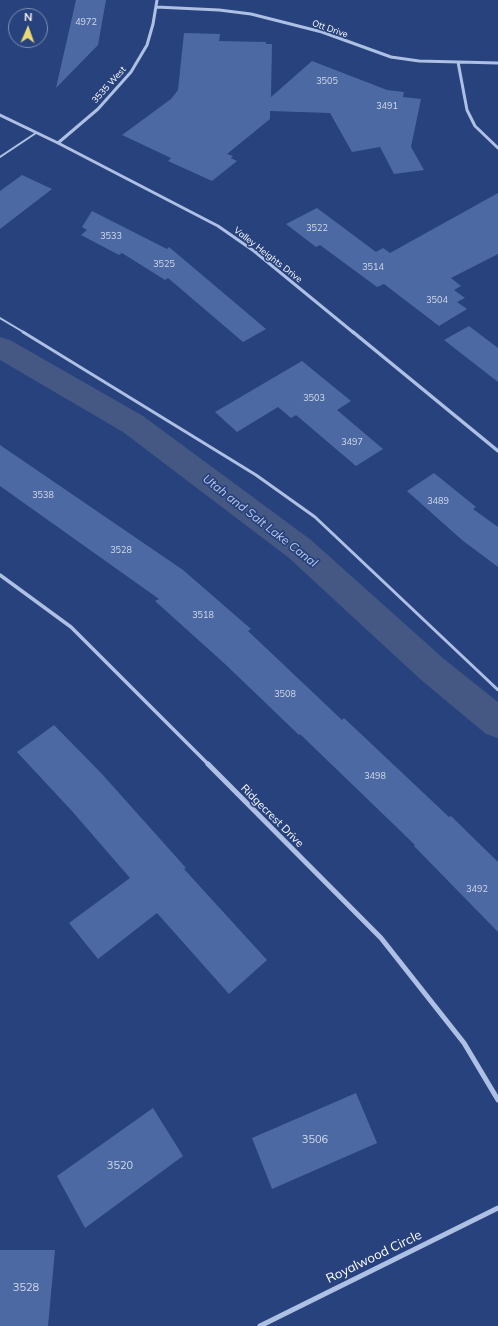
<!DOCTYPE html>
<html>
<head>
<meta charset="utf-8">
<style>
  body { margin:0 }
  #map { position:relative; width:498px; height:1326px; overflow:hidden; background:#28427d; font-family:Mulish,sans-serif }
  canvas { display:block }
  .north { position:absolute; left:8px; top:8px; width:40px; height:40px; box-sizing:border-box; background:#28427d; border:1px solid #7e8eb1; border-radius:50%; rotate:2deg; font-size:11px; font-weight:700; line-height:16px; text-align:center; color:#fff }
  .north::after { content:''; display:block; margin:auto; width:14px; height:18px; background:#ebd975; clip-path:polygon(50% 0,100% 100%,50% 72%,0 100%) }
</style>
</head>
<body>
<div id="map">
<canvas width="498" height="1326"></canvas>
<div class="north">N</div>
</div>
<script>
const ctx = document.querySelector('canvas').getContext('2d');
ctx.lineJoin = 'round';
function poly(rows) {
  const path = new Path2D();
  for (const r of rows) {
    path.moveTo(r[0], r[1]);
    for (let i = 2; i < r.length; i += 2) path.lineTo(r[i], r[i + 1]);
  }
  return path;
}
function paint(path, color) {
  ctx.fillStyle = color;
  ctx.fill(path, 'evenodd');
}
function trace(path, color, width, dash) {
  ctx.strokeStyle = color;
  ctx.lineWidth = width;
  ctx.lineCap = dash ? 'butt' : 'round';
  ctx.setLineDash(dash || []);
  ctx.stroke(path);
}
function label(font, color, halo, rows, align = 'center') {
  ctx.font = font + ' Mulish,sans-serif';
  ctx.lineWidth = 3.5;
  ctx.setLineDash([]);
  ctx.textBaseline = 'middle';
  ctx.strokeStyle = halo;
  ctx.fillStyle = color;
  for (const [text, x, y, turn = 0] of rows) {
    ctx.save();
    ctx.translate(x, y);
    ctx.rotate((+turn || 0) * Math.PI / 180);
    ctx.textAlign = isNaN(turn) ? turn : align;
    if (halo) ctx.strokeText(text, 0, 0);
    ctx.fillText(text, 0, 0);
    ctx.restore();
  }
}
paint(poly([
  [0,337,10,340,143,416,311,540,444,659,498,702,498,738,486,734,420,679,289,558,123,432,0,360,0,337]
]), '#455883');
paint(poly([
  [76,0,106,0,98,45,56,88],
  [184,33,220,34,219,41,266,42,266,44,272,44,271,97,312,61,387,90,404,92,403,97,421,99,411,147,424,170,394,174,380,147,352,152,330,113,270,111,270,119,227,154,233,156,231,158,237,161,212,181,168,161,171,158,122,135,171,99,178,90],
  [22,175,52,189,0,229,0,191],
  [498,193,498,254,451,278,461,286,454,290,465,298,457,302,467,309,439,326,384,284,377,287,320,245,316,247,286,224,317,208,376,252,383,248,390,253],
  [92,211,167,249,169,247,266,329,243,342,168,278,165,280,122,253,119,255,81,235,87,230,82,227],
  [469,326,498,348,498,382,444,340],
  [302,361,351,401,337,410,383,449,356,466,296,415,291,418,278,407,237,432,215,412],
  [0,445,183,570,251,629,248,631,342,720,344,718,449,817,451,816,498,862,498,932,414,846,415,845,300,734,299,735,225,664,155,601,159,599,0,486],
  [434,473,476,507,473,509,498,527,498,567,462,540,407,491],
  [54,725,102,774,186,868,184,869,267,960,229,994,157,913,98,959,69,923,130,878,71,810,17,752],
  [356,1093,377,1143,272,1189,252,1138],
  [153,1108,183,1156,85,1228,57,1176],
  [0,1250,55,1250,48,1326,0,1326]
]), '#4d69a4');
trace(poly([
  [0,157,36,133],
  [0,318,25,333]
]), '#aec0e4', 2);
trace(poly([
  [23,332,256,475,315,517,498,690]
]), '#aec0e4', 3);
trace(poly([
  [156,7,219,10,251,14,322,32,391,57,419,61,498,63],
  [458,62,467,110,475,126,498,148],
  [0,115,58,143,218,226,254,251,354,333],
  [58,143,98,109,131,72,147,45,153,24,157,0]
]), '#aec0e4', 3);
trace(poly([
  [353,332,498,451],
  [0,575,71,627,209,765]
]), '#aec0e4', 3.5);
trace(poly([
  [208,764,381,938,464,1043,498,1100],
  [260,1326,498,1208]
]), '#aec0e4', 5);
label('9px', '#d2dae8', null, [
  ["4972",86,22],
  ["3505",327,81],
  ["3491",387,106],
  ["3522",317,228],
  ["3533",111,236],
  ["3525",164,264],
  ["3514",373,267],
  ["3504",437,300],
  ["3503",314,398],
  ["3497",352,442],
  ["3538",43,495],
  ["3489",438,501],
  ["3528",121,550],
  ["3518",203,615],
  ["3508",285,694],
  ["3498",375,776],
  ["3492",477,889]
]);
label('9px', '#fff', '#28427d', [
  ["Ott Drive",330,29,19],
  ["3535 West",109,85,-48],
  ["Valley Heights Drive",268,255,38]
]);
label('11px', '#fff', '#28427d', [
  ["Ridgecrest Drive",272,816,45]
]);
label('11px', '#d2dae8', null, [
  ["3506",315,1140],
  ["3520",120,1166],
  ["3528",26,1288]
]);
label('italic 12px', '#bacaec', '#28427d', [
  ["Utah and Salt Lake Canal",260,521,38]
]);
label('13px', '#fff', '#28427d', [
  ["Royalwood Circle",374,1257,-26]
]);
</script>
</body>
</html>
